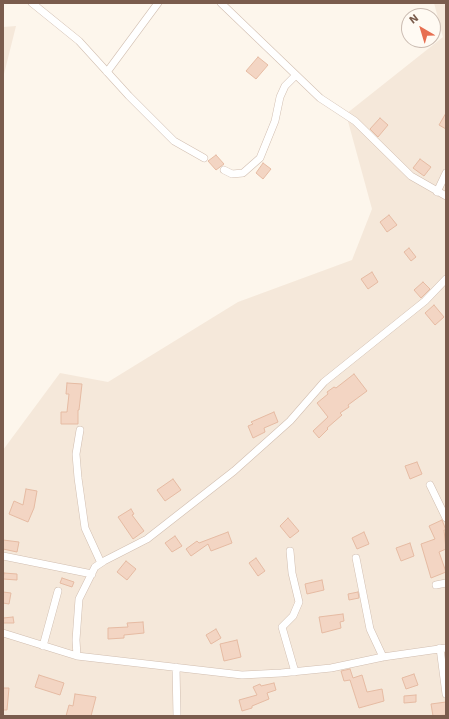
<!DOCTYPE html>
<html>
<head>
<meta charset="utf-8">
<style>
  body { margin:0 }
  #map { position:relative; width:449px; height:719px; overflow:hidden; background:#fdf6ec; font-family:"Work Sans",sans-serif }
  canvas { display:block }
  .frame { position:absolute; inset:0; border:4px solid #7a5c4d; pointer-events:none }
  .north { position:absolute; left:401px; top:8px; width:40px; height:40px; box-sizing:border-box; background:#fffaf3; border:1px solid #cabbb1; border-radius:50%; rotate:322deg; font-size:11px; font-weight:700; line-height:16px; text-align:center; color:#7a5c4d }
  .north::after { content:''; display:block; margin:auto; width:14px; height:18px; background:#e76f51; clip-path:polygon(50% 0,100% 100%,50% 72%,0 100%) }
</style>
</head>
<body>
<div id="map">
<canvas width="449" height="719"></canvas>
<div class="frame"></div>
<div class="north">N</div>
</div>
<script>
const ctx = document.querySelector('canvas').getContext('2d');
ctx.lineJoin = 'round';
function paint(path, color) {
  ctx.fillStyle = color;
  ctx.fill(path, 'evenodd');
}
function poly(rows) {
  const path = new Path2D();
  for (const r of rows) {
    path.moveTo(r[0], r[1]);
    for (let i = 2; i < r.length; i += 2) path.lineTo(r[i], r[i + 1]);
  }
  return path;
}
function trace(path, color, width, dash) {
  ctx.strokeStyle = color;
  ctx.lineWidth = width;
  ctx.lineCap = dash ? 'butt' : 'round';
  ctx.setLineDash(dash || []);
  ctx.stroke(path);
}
paint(poly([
  [434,3,446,3,446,716,3,716,3,450,60,373,108,382,238,302,352,260,372,209,346,114,443,37],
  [16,26,3,78,3,27]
]), '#f5e8da');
const building = poly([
  [258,57,268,65,256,79,246,71,258,57],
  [446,113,446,129,439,125,446,113],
  [380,118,388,125,378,137,370,129,380,118],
  [216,155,224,164,216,170,208,161,216,155],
  [420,159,431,167,424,176,413,168,420,159],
  [263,163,271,169,263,179,256,173,263,163],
  [389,215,397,225,387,232,380,222,389,215],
  [409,248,416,257,411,261,404,252,409,248],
  [372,272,378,282,368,289,361,279,372,272],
  [423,282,430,289,421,298,414,290,423,282],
  [434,305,444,317,435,325,425,313,434,305],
  [354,374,367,391,348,405,349,407,340,413,342,415,327,428,328,429,319,438,313,431,328,417,317,403,328,394,327,392,334,387,336,388,354,374],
  [67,383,82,384,79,410,78,410,78,424,61,424,61,412,67,412,69,394,66,394,67,383],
  [274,412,278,422,264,428,265,432,253,438,248,426,253,424,251,422,274,412],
  [417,462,422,474,410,479,405,466,417,462],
  [173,479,181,490,165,501,157,490,173,479],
  [26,489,37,491,34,508,28,522,9,514,14,501,23,505,26,489],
  [131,509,134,514,132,515,144,531,133,539,118,517,131,509],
  [288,518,299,531,290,538,280,526,288,518],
  [442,520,446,530,444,530,446,549,439,552,446,572,431,578,421,544,435,539,429,526,442,520],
  [228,532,232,543,211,551,208,544,191,556,186,549,197,541,199,543,228,532],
  [364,532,369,544,357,549,352,538,364,532],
  [175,536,182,546,172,552,165,543,175,536],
  [3,540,19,542,17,552,3,549,3,540],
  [410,543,414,556,401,561,396,548,410,543],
  [256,558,265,571,258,576,249,563,256,558],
  [126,561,136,569,127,580,117,572,126,561],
  [4,573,17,574,17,580,3,579,4,573],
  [62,578,74,582,72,587,60,583,62,578],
  [322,580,324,590,307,594,305,584,322,580],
  [3,592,11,593,9,604,3,603,3,592],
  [358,592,359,598,349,600,348,594,358,592],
  [343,614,344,621,340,622,341,628,322,633,319,617,343,614],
  [13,617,14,623,3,623,3,618,13,617],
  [143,622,144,633,124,635,124,638,108,639,108,628,128,627,127,623,143,622],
  [216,629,221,638,211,644,206,635,216,629],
  [237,640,241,657,224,661,220,644,237,640],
  [350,669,353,678,362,675,367,692,382,689,384,701,359,708,350,680,344,681,341,671,350,669],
  [414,674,418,685,406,689,402,678,414,674],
  [39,675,64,683,60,695,35,687,39,675],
  [274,683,276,690,267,693,269,699,252,706,252,708,242,711,239,700,257,695,253,687,260,684,261,686,274,683],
  [3,688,9,688,7,710,3,710,3,688],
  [75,694,96,697,91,716,66,716,69,705,73,706,75,694],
  [416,695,416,702,404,703,404,696,416,695],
  [446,702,446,715,433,716,431,704,446,702]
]);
paint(building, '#f3d5c3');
trace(building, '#e6bba3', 1);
const minor = poly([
  [32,3,79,41,129,96,174,141,204,158],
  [221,3,320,98,355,121,411,176,446,196],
  [107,72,158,3],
  [224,170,232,174,243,173,260,158,275,121,280,97,285,86,296,75],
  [437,192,446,173],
  [80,430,76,454,78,478,85,528,101,563],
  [430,485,446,518],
  [290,551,292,573,299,602,293,616,282,627,295,672],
  [3,556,92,574],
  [356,558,370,629,383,657],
  [436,585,446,583],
  [3,633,77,656,242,675,281,673,331,668,383,657,446,648],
  [43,646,58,591],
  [440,648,446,694],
  [77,656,76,640,79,599,95,567,104,561,147,539,234,471,290,421,324,382,425,301,446,279],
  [176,667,177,716]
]);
trace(minor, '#d1beb0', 8);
trace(minor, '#fff', 7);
</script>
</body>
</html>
